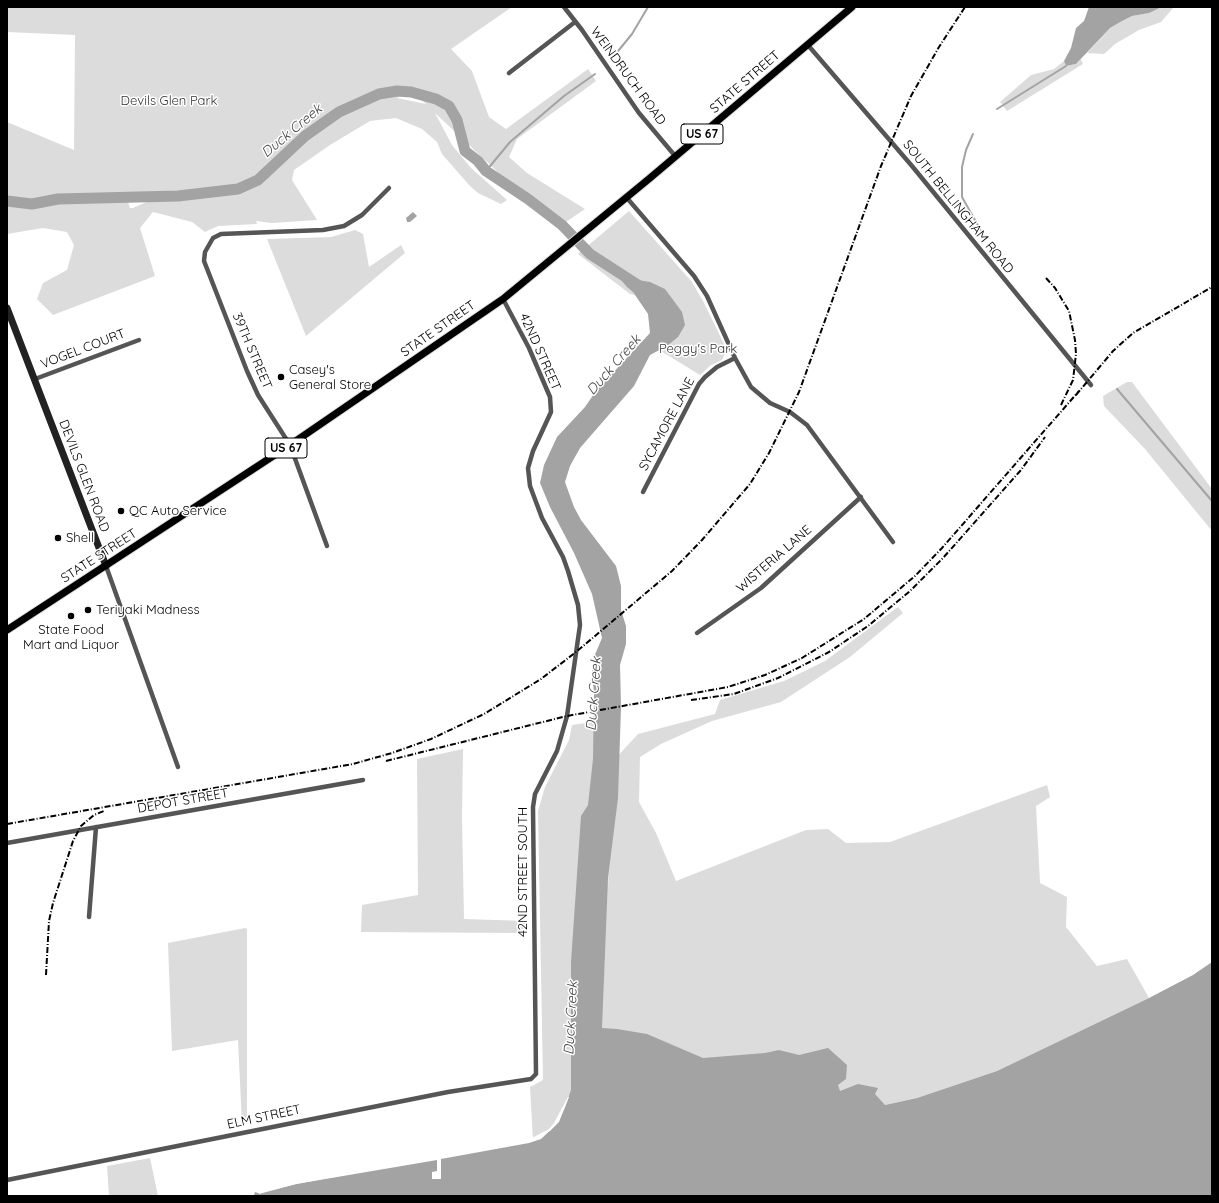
<!DOCTYPE html>
<html>
<head>
<meta charset="utf-8">
<style>
  body { margin:0 }
  #map { position:relative; width:1219px; height:1203px; overflow:hidden; background:#fff; font-family:Quicksand,sans-serif }
  canvas { display:block }
  .frame { position:absolute; inset:0; border:8px solid #000; pointer-events:none }
</style>
</head>
<body>
<div id="map">
<canvas width="1219" height="1203"></canvas>
<div class="frame"></div>
</div>
<script>
const ctx = document.querySelector('canvas').getContext('2d');
ctx.lineJoin = 'round';
function paint(path, color) {
  ctx.fillStyle = color;
  ctx.fill(path, 'evenodd');
}
function poly(rows) {
  const path = new Path2D();
  for (const r of rows) {
    path.moveTo(r[0], r[1]);
    for (let i = 2; i < r.length; i += 2) path.lineTo(r[i], r[i + 1]);
  }
  return path;
}
function trace(path, color, width, dash) {
  ctx.strokeStyle = color;
  ctx.lineWidth = width;
  ctx.lineCap = dash ? 'butt' : 'round';
  ctx.setLineDash(dash || []);
  ctx.stroke(path);
}
function label(font, color, halo, rows, align = 'center') {
  ctx.font = font + ' Quicksand,sans-serif';
  ctx.lineWidth = 3;
  ctx.setLineDash([]);
  ctx.textBaseline = 'middle';
  ctx.strokeStyle = halo;
  ctx.fillStyle = color;
  for (const [text, x, y, turn = 0] of rows) {
    ctx.save();
    ctx.translate(x, y);
    ctx.rotate((+turn || 0) * Math.PI / 180);
    ctx.textAlign = isNaN(turn) ? turn : align;
    if (halo) ctx.strokeText(text, 0, 0);
    ctx.fillText(text, 0, 0);
    ctx.restore();
  }
}
paint(poly([
  [7,7,512,7,451,49,472,71,489,117,506,129,588,69,596,81,517,139,509,157,527,173,585,209,557,228,435,113,452,145,471,168,507,200,501,204,478,193,469,185,442,154,437,142,422,129,396,118,370,121,330,145,294,170,292,180,317,220,272,223,256,221,257,224,218,226,205,232,192,222,153,212,140,228,155,276,53,315,37,299,43,283,67,270,74,245,67,232,43,228,7,234,7,122,74,150,75,35,7,32],
  [410,89,426,104,397,98],
  [160,197,164,200,149,201,133,208,130,208,128,202],
  [1162,7,1174,7,1161,22,1139,30,1115,44,1104,54,1087,53,1110,28,1122,21,1132,16,1149,13],
  [1081,59,1083,64,1007,111,1000,102,1031,75,1054,69,1064,61,1066,66,1076,64],
  [629,211,692,282,703,301,727,350,722,360,711,365,700,375,656,348,658,299,630,294,578,254],
  [355,230,363,234,369,267,401,245,405,253,306,336,267,239,331,237],
  [1127,382,1132,382,1212,489,1212,531,1145,449,1104,406,1103,396],
  [898,607,903,613,850,657,781,702,712,721,661,744,640,757,639,802,656,833,676,881,806,830,828,829,846,843,890,842,1047,785,1050,797,1036,806,1040,883,1067,897,1066,927,1097,966,1127,959,1149,998,997,1071,917,1098,885,1105,571,1063,571,1091,565,1107,556,1125,550,1131,533,1140,530,1087,543,1080,538,811,545,787,569,740,572,725,613,719,608,890,615,759,638,734,715,714,720,700,784,681,825,661],
  [463,749,462,818,464,919,526,921,526,933,361,932,362,905,418,895,417,759],
  [245,928,247,929,247,1123,242,1124,238,1040,172,1051,168,943],
  [150,1158,158,1196,109,1196,107,1166]
]), '#dcdcdc');
paint(poly([
  [1089,7,1162,7,1149,13,1132,16,1122,21,1110,28,1076,64,1066,66,1064,61,1071,48,1076,28,1084,21],
  [413,212,417,216,410,222,407,222,406,218],
  [625,278,650,282,665,289,682,312,685,325,678,337,667,346,650,355,634,386,580,448,570,466,565,482,574,507,581,520,616,566,621,586,621,610,626,626,626,644,620,665,621,707,618,798,608,878,602,1028,617,1029,647,1034,703,1058,765,1053,779,1050,799,1055,828,1048,847,1065,846,1079,838,1085,840,1091,858,1084,878,1088,875,1094,885,1105,917,1098,997,1071,1149,998,1193,975,1212,962,1212,1196,244,1196,255,1192,258,1193,296,1184,533,1140,550,1131,556,1125,565,1107,571,1090,571,962,581,816,588,805,593,759,594,693,592,673,594,657,602,638,592,594,574,553,550,507,540,483,544,465,557,437,585,407,596,391,650,333,648,314,633,292,627,287,622,281]
]), '#a3a3a3');
paint(poly([
  [568,1097,569,1097,559,1122,541,1139,529,1143,441,1159,441,1179,432,1179,432,1172,437,1171,437,1160,296,1184,259,1194,257,1191,255,1192,254,1195,242,1196,254,1190,259,1191,296,1182,420,1158,429,1153,441,1141,446,1140,478,1147,532,1138,549,1129,554,1123]
]), '#fff');
trace(poly([
  [614,56,632,34,648,7],
  [997,109,1066,66],
  [973,134,966,150,962,167,962,197,985,238],
  [486,171,510,142,564,96,595,74],
  [1117,389,1212,501]
]), '#a3a3a3', 2);
trace(poly([
  [7,201,32,204,58,199,178,196,238,189,258,180,305,136,339,112,379,94,397,91,411,92,436,99,449,106,457,120,465,151,478,161,486,171,528,199,562,225,590,254,638,285]
]), '#a3a3a3', 11);
const primary = poly([
  [7,630,290,445,503,299,650,178,852,7]
]);
trace(primary, '#dbdbdb', 9);
trace(poly([
  [564,7,582,30,639,113,676,157],
  [807,44,912,166,1091,385],
  [509,73,575,22],
  [627,198,694,276,707,296,735,358,751,387,770,403,790,412,807,425,893,542],
  [35,379,139,340],
  [643,492,699,384,705,377,717,367,735,358],
  [327,546,290,445,258,395,247,371,204,261,205,252,213,238,221,234,323,230,344,226,362,215,389,188],
  [106,566,178,767],
  [697,633,761,588,861,497],
  [7,843,363,780],
  [89,917,96,827],
  [7,1180,448,1092,531,1079,536,1074,533,807,535,794,557,751,567,716,580,625,578,605,568,571,563,557,542,518,530,486,528,468,533,451,551,412,550,397,529,348,503,299]
]), '#555', 4.5);
trace(poly([
  [7,308,106,566]
]), '#222', 7);
trace(primary, '#000', 7);
trace(poly([
  [1046,278,1055,288,1069,311,1075,340,1076,354,1073,380,1061,405],
  [1076,395,1113,351,1133,333,1212,287],
  [691,700,734,694,778,678,829,652,868,626,910,591,943,558,1021,470,1045,437],
  [386,761,567,716,728,687,765,675,802,658,864,619,915,576,942,548,1079,391],
  [7,824,353,764,392,753,431,739,484,714,541,679,576,652,672,571,702,540,750,484,769,453,799,392,881,166,911,96,939,47,965,7],
  [46,975,49,921,53,903,73,841,81,826,94,815,104,811]
]), '#000', 2, [6, 2, 1, 2]);
for (const [x, y, r, color] of [
  [281,377,4,"#000"],
  [121,511,4,"#000"],
  [58,538,4,"#000"],
  [88,610,4,"#000"],
  [71,616,4,"#000"]
]) {
  const dot = new Path2D();
  dot.arc(x, y, r, 0, 2 * Math.PI);
  ctx.fillStyle = color;
  ctx.fill(dot);
  trace(dot, '#fff', 1.5);
}
for (const [x, y, w] of [
  [702,134,42],
  [286,448,42]
]) {
  const box = new Path2D();
  box.roundRect(x - w / 2, y - 10, w, 20, 3);
  ctx.fillStyle = '#fff';
  ctx.fill(box);
  trace(box, '#000', 1);
}
label('bold 12px', '#000', null, [
  ["US 67",702,134],
  ["US 67",286,448]
]);
label('13px', '#000', '#fff', [
  ["WEINDRUCH ROAD",628,76,54],
  ["STATE STREET",745,82,-41],
  ["SOUTH BELLINGHAM ROAD",958,207,51],
  ["STATE STREET",438,329,-35],
  ["VOGEL COURT",83,349,-21],
  ["39TH STREET",252,351,67],
  ["42ND STREET",540,352,66],
  ["SYCAMORE LANE",667,424,-62],
  ["DEVILS GLEN ROAD",84,476,69],
  ["STATE STREET",99,556,-33],
  ["WISTERIA LANE",774,559,-41],
  ["DEPOT STREET",183,801,-10],
  ["42ND STREET SOUTH",523,872,-90],
  ["ELM STREET",264,1117,-12]
]);
label('13px', '#333', '#fff', [
  ["Devils Glen Park",169,101],
  ["Peggy's Park",698,349]
]);
label('13px', '#000', '#fff', [
  ["Casey's",289,370],
  ["General Store",289,385],
  ["QC Auto Service",129,511],
  ["Shell",66,538],
  ["Teriyaki Madness",96,610],
  ["State Food",71,630,"center"],
  ["Mart and Liquor",71,645,"center"]
], 'left');
label('italic 14px', '#444', '#fff', [
  ["Duck Creek",292,131,-40],
  ["Duck Creek",614,365,-49],
  ["Duck Creek",594,694,-86],
  ["Duck Creek",571,1018,-87]
]);
</script>
</body>
</html>
